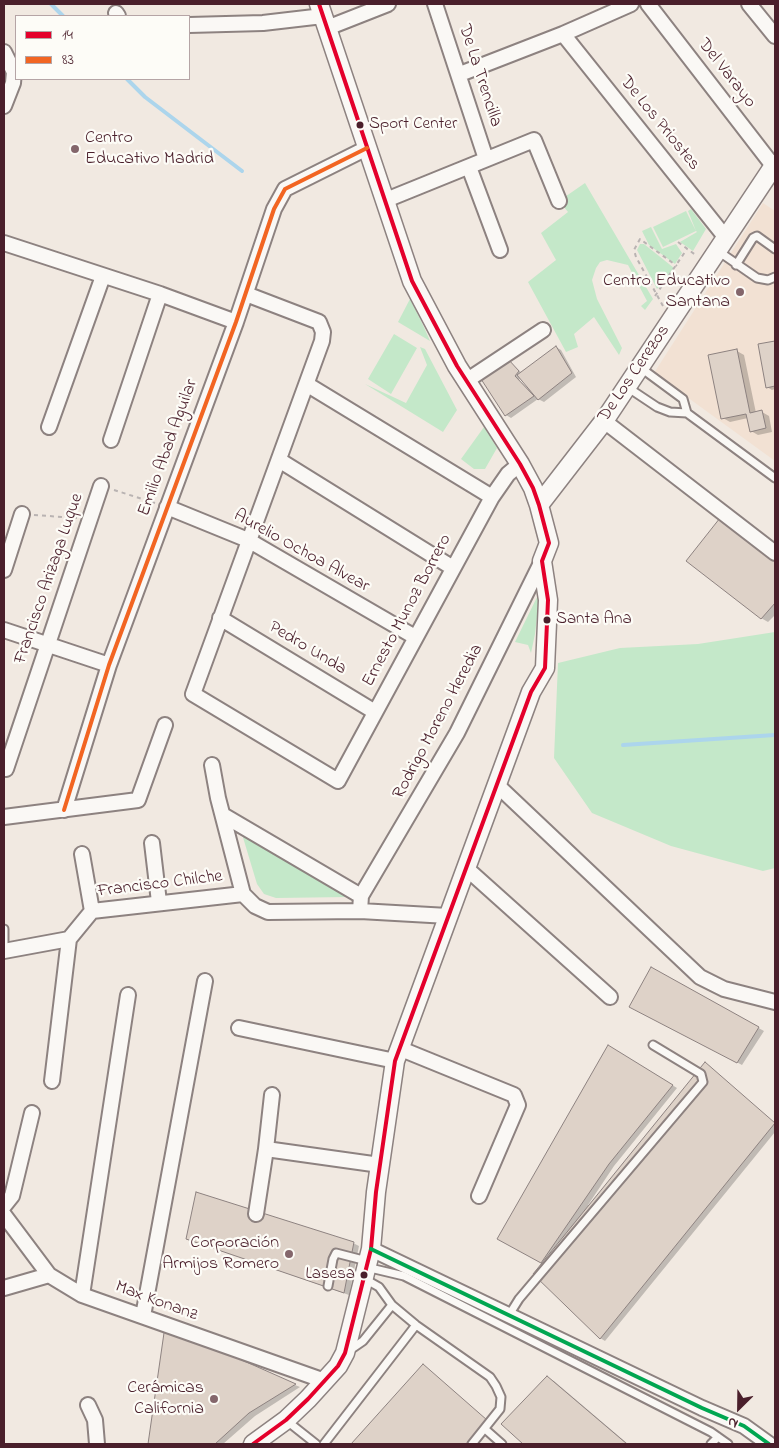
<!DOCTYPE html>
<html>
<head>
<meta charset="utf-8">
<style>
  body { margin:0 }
  #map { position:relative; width:779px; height:1448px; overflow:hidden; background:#f1e9e1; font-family:"Indie Flower",sans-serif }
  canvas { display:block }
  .frame { position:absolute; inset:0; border:5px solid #4a1f2b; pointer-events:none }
  .legend { position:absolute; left:15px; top:15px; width:175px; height:65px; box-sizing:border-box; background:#fdfcf7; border:1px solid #b5a4a5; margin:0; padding:6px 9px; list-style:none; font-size:15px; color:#4a1f2b }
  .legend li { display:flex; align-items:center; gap:10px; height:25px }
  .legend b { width:25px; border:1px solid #b5a4a5 }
  .north { position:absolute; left:714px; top:1383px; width:50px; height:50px; -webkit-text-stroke:4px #fdfcf7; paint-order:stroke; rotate:203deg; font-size:14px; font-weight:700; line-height:20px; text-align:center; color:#4a1f2b }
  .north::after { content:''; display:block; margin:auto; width:18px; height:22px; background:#4a1f2b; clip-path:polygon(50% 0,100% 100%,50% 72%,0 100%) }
</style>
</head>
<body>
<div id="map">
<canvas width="779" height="1448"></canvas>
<div class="frame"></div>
<ul class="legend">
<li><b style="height:6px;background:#e4002b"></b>14</li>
<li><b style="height:6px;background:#f26522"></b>83</li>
</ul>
<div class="north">N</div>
</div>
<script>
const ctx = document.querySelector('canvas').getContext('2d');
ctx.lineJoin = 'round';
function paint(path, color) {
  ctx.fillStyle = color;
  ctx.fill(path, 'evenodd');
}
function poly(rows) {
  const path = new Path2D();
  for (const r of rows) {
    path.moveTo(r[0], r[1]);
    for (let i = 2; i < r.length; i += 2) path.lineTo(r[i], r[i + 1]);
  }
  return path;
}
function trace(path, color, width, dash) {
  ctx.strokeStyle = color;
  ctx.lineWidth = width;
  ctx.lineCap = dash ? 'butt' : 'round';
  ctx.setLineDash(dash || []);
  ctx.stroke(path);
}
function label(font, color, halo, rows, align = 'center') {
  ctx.font = font + ' "Indie Flower",sans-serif';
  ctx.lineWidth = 4.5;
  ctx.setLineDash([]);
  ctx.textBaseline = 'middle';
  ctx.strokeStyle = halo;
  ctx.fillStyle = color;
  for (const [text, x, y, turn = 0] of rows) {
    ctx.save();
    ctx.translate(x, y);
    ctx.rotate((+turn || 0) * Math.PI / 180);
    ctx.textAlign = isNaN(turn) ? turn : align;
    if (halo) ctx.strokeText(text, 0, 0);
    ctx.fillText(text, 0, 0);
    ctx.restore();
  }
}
paint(poly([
  [763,203,775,211,775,461,654,373]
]), '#f2e1d3');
paint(poly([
  [585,183,653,299,645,310,641,306,647,301,628,265,607,260,600,262,596,268,592,280,597,299,622,348,619,355,594,317,574,334,578,347,566,352,528,282,556,260,541,233,568,212,559,201],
  [691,209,706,229,693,251,680,242,697,232,696,231,663,247,653,227,686,211,696,231,688,211],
  [651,227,662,249,676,244,682,253,675,264,649,245,642,231],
  [640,244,644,244,674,268,657,289,637,250],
  [410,299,423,325,430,341,398,322],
  [394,334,417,348,391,394,368,379],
  [420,347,425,349,457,410,443,432,365,384,406,403,427,365],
  [484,427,497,448,485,469,474,469,461,459],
  [540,591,535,634,531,653,528,645,515,642],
  [775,632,775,868,763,871,671,846,592,813,554,758,558,663,620,648,698,644],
  [242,834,348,897,276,898,264,894,257,884]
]), '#c4e8c9');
paint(poly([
  [775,342,775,389,772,390,767,387,760,345],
  [556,347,561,350,576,377,544,402,538,399,511,418,506,415,508,361,522,373],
  [521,377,529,387,528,389,519,380],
  [737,351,744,355,756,413,762,412,769,416,772,432,758,435,751,431,748,418,730,422,723,418],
  [728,524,775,560,775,615,768,622,761,618],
  [652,969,764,1031,742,1065,630,1006],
  [608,1046,677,1088,614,1166,588,1205,590,1206,706,1064,775,1124,775,1132,605,1341,600,1338,543,1263,498,1239],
  [187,1239,353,1243,359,1246,349,1295],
  [166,1328,295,1385,300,1387,255,1416,223,1444,150,1444],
  [424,1366,487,1421,467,1444,353,1444],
  [547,1377,554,1381,628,1444,524,1444,502,1424]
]), '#0003');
trace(poly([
  [51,4,63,16],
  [127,79,145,97,242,171],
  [623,745,775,735]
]), '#acd5ec', 4);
const building = poly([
  [775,341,775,386,766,388,758,344,775,341],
  [556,346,572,373,538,400,517,375,556,346],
  [737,349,750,413,762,410,766,428,750,432,746,414,721,419,708,355,737,349],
  [508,359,519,371,515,376,534,396,505,416,481,379,508,359],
  [720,518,775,560,775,603,761,619,686,561,720,518],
  [651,967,759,1027,737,1063,629,1007,651,967],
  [608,1045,673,1085,609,1164,541,1263,497,1239,608,1045],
  [705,1062,775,1123,600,1339,533,1274,705,1062],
  [196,1192,354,1242,344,1293,186,1239,196,1192],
  [165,1326,296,1384,249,1413,215,1444,148,1444,165,1326],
  [423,1364,487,1420,466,1444,351,1444,423,1364],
  [547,1376,627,1444,523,1444,501,1424,547,1376]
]);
paint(building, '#ded2c8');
trace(building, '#8d8280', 1);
const service = poly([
  [718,251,757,278,768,280,775,277],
  [736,265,753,238,757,236,775,249],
  [641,368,683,399,687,413],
  [627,387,657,407,670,412,687,413,775,478],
  [4,929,4,949],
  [366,1267,404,1276,711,1432,728,1444],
  [363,1278,379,1287,392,1305,416,1325,490,1377,496,1386,501,1397,500,1409,472,1444],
  [328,1286,333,1259,336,1253,367,1261],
  [509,1315,519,1299,703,1082,701,1074,653,1045],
  [347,1352,363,1341,392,1305],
  [287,1421,316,1444],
  [485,1429,502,1444],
  [324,1444,416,1325],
  [711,1444,718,1437]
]);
const minor = poly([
  [435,4,486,159],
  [648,4,774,167],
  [749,4,775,36],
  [116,13,118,16],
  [189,25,263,23,323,16],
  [327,28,388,4],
  [563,34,726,238],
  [4,52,14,72,13,83,4,106],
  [460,74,563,34,631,4],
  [469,167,500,250],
  [386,200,534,140,559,201],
  [4,243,160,294,236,322],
  [246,294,319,322,323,332,322,341,193,694,338,781,492,497,508,474,520,464],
  [466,381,543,330],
  [308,385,492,497],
  [604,421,775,553],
  [49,427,103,276],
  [111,440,160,294],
  [279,460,453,568],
  [167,507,248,540,415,637],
  [4,570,22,514],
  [220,618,375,712],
  [4,630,109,665],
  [212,765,218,798,243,894],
  [6,769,101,486],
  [497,785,700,977,724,989,775,1002],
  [64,810,109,665,236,322,274,209,285,189,367,148],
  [223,815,361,896],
  [4,817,138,800,165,725],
  [152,843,159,902],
  [82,854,92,911],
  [466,868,610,997],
  [360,911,361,896,457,733,542,561],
  [4,951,69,939,92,911,243,894,255,906,268,912,360,911,448,916],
  [239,1028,395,1061],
  [401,1049,514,1095,518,1105,479,1196],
  [52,1081,69,939],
  [266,1149,272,1095],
  [4,1206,12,1196,32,1113],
  [256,1214,266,1149,380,1165],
  [4,1215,49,1275,82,1295,325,1381],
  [371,1249,702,1408,744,1426,769,1444],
  [4,1288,49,1275],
  [82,1295,128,995],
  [143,1316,205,981],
  [88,1405,95,1420,97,1444]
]);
const tertiary = poly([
  [539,505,604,421,775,164],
  [253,1444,286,1420,308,1399,338,1366,345,1353,371,1249,376,1192,395,1061,531,692,545,668,548,600,542,561,549,543,539,505,533,488,520,464,457,366,412,281,319,4]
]);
trace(service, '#8d8280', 11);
trace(minor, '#8d8280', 18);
trace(tertiary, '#8d8280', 21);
trace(poly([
  [678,242,697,256],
  [655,296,687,249],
  [663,306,636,257,634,250,640,239,677,266],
  [114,490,155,503],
  [34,515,77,518]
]), '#b9b3b2', 2, [4, 4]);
trace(service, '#faf8f5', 7);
trace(minor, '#faf8f5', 14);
trace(tertiary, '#faf8f5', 18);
trace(poly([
  [253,1444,286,1420,308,1399,338,1366,345,1353,371,1249,376,1192,395,1061,531,692,545,668,548,600,542,561,549,543,539,505,533,488,520,464,457,366,412,281,319,4]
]), '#e4002b', 4);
trace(poly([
  [64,810,109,665,236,322,274,209,285,189,367,148]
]), '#f26522', 4);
trace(poly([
  [371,1249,702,1408,744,1426,769,1444]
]), '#00a651', 4);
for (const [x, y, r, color] of [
  [360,125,4.5,"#4a1f2b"],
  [75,149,5,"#84666b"],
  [740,292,5,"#84666b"],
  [547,620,4.5,"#4a1f2b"],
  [289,1254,5,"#84666b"],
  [364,1275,4.5,"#4a1f2b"],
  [214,1399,5,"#84666b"]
]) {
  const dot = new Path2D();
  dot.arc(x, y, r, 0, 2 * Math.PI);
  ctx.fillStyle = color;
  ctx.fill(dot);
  trace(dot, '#fdfcf7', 2);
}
label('17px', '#4a1f2b', '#fdfcf7', [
  ["Sport Center",369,125],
  ["Santa Ana",556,620],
  ["Lasesa",355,1275,"right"]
], 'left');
label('18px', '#4a1f2b', '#fdfcf7', [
  ["Del Varayo",726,74,52],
  ["De La Trencilla",479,76,72],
  ["De Los Priostes",659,124,51],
  ["De Los Cerezos",635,374,-56],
  ["Emilio Abad Aguilar",169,448,-70],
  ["Aurelio Ochoa Alvear",301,552,29],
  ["Francisco Arizaga Luque",50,579,-71],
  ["Ernesto Munoz Borrero",408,611,-62],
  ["Pedro Unda",307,649,31],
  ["Rodrigo Moreno Heredia",439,722,-62],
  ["Francisco Chilche",160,885,-7],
  ["Max Konanz",156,1302,20]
]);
label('18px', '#4a1f2b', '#fdfcf7', [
  ["Centro",85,139,"left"],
  ["Educativo Madrid",85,160,"left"],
  ["Centro Educativo",730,282],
  ["Santana",730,303],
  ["Corporación",279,1244],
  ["Armijos Romero",279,1265],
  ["Cerámicas",204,1389],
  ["California",204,1410]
], 'right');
</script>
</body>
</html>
